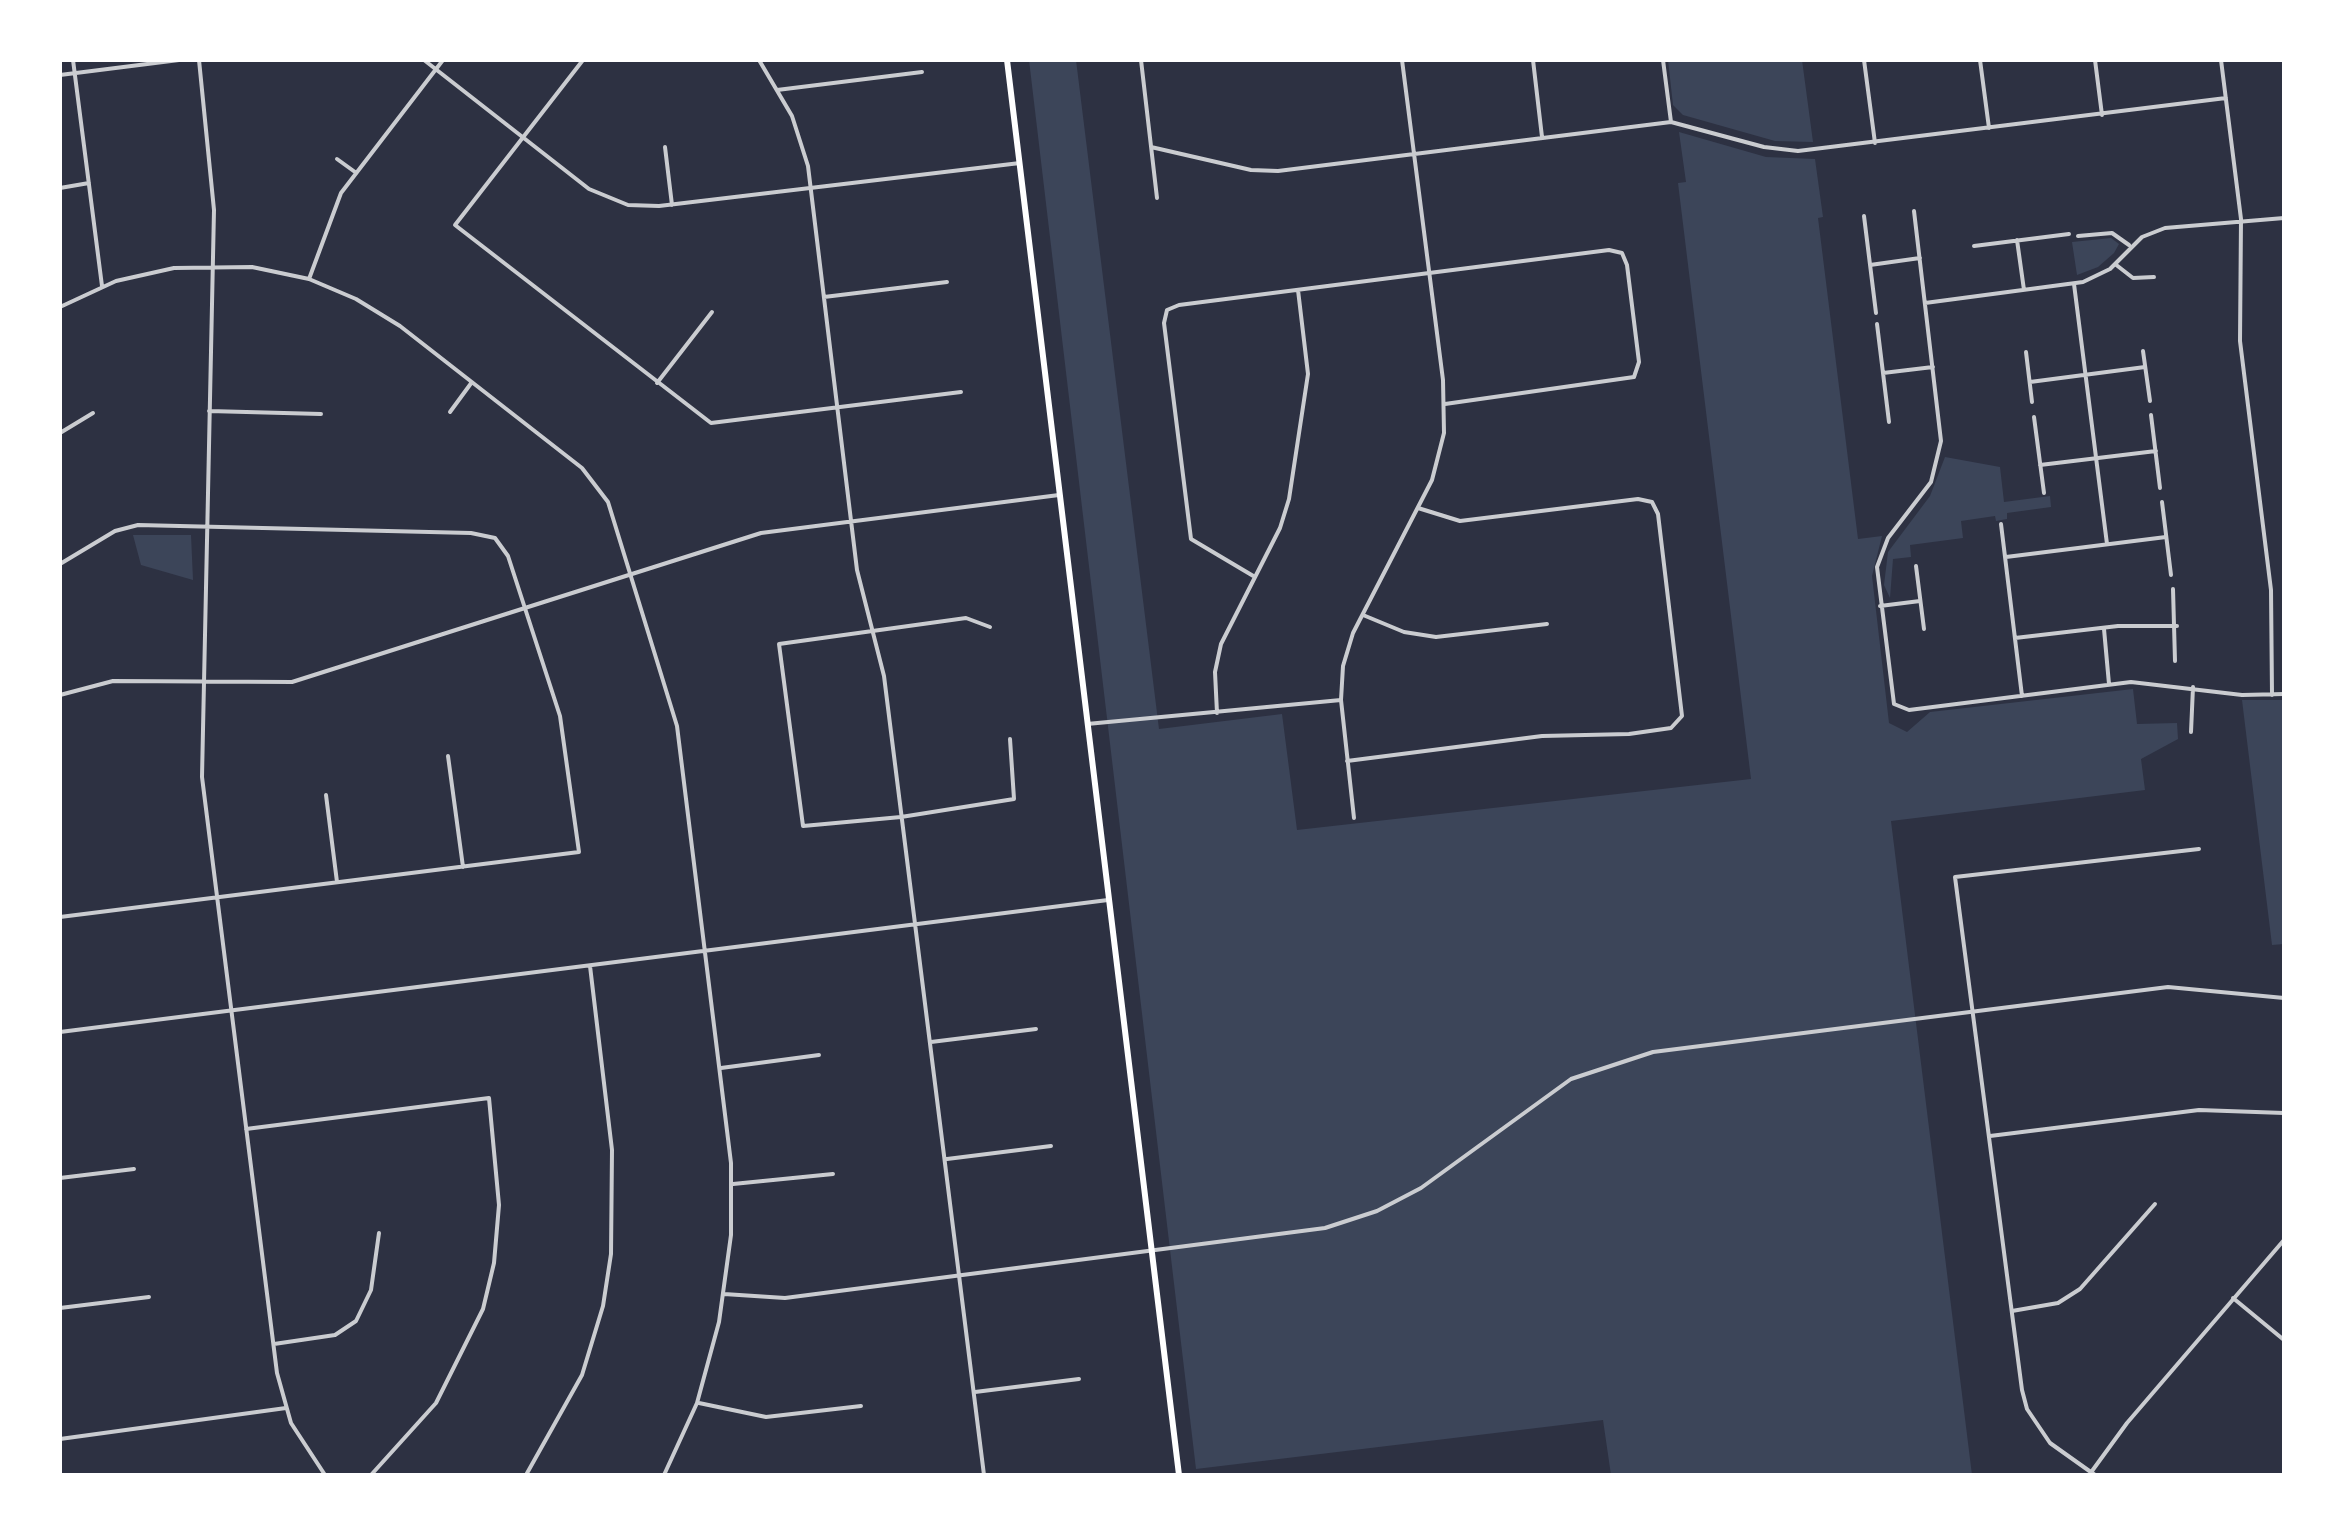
<!DOCTYPE html>
<html>
<head>
<meta charset="utf-8">
<style>
  body { margin:0 }
  #map { position:relative; width:2344px; height:1535px; overflow:hidden; background:#2d3142; font-family:"Source Sans 3",sans-serif }
  canvas { display:block }
  .frame { position:absolute; inset:0; border:62px solid #fff; pointer-events:none }
</style>
</head>
<body>
<div id="map">
<canvas width="2344" height="1535"></canvas>
<div class="frame"></div>
</div>
<script>
const ctx = document.querySelector('canvas').getContext('2d');
ctx.lineJoin = 'round';
function paint(path, color) {
  ctx.fillStyle = color;
  ctx.fill(path, 'evenodd');
}
function poly(rows) {
  const path = new Path2D();
  for (const r of rows) {
    path.moveTo(r[0], r[1]);
    for (let i = 2; i < r.length; i += 2) path.lineTo(r[i], r[i + 1]);
  }
  return path;
}
function trace(path, color, width, dash) {
  ctx.strokeStyle = color;
  ctx.lineWidth = width;
  ctx.lineCap = dash ? 'butt' : 'round';
  ctx.setLineDash(dash || []);
  ctx.stroke(path);
}
paint(poly([
  [1029,60,1076,60,1159,729,1282,714,1297,830,1751,779,1678,183,1686,182,1679,132,1766,157,1815,159,1823,217,1818,218,1858,539,1882,536,1872,576,1889,723,1907,732,1930,712,2133,689,2137,724,2177,723,2178,739,2141,759,2145,790,1891,821,1972,1475,1611,1475,1603,1420,1196,1469],
  [1668,60,1802,60,1813,142,1775,141,1683,115,1673,105],
  [2111,238,2119,244,2114,253,2098,267,2077,275,2072,242],
  [1945,457,2000,467,2004,502,2050,496,2051,507,2007,513,2007,519,1996,521,1995,516,1961,521,1963,538,1910,545,1911,557,1893,559,1890,598,1884,585,1888,552,1930,496],
  [133,535,191,535,193,580,141,565],
  [2242,700,2284,700,2284,944,2272,945]
]), '#3c4559');
trace(poly([
  [73,60,102,286],
  [199,60,214,210,202,777,277,1373,291,1423,325,1475],
  [424,60,589,189,628,205,659,206,1020,163],
  [583,60,455,225,711,423,961,392],
  [759,60,792,116,808,166,857,570,884,676,984,1475],
  [1141,60,1157,198],
  [1533,60,1542,137],
  [1663,60,1671,122],
  [1864,60,1875,143],
  [1980,60,1989,128],
  [2095,60,2102,115],
  [2221,60,2241,219,2240,341,2271,590,2272,695],
  [60,75,179,60],
  [777,90,922,72],
  [665,147,672,205],
  [1151,147,1251,170,1278,171,1671,122,1764,147,1798,151,2226,98],
  [337,159,355,172],
  [60,188,89,183],
  [1914,211,1941,441,1931,482,1888,538,1877,567,1894,704,1909,710,2131,682,2242,695,2284,694],
  [1864,216,1876,313],
  [2078,236,2112,233,2129,245],
  [2017,240,2024,290],
  [1974,246,2069,234],
  [2115,264,2133,278,2154,277],
  [1870,265,1920,258],
  [309,279,341,193,443,60],
  [2074,284,2107,544],
  [824,297,947,282],
  [1925,303,2083,282,2110,269,2142,237,2165,228,2284,218],
  [60,307,116,281,174,268,252,267,309,279,356,299,400,326,582,468,608,502,677,726,731,1163,731,1235,719,1322,697,1403,664,1475],
  [1877,324,1889,422],
  [2143,351,2150,401],
  [2026,352,2032,402],
  [1883,373,1933,367],
  [2030,382,2145,367],
  [657,383,712,312],
  [209,411,321,414],
  [450,412,472,382],
  [2151,415,2160,488],
  [2034,417,2044,493],
  [60,433,93,413],
  [2040,465,2156,451],
  [2162,502,2171,575],
  [2001,524,2022,696],
  [2006,557,2166,537],
  [60,564,115,531,138,525,471,533,495,538,508,556,560,716,579,852,60,917],
  [1916,566,1924,629],
  [1255,577,1191,539,1164,323,1167,310,1179,305,1609,250,1622,253,1627,265,1639,362,1634,377,1445,404],
  [2173,589,2175,661],
  [1880,606,1920,601],
  [1363,615,1404,632,1436,637,1547,624],
  [990,627,966,618,779,644,803,826,901,817,1014,799,1010,739],
  [2104,629,2109,684],
  [2015,638,2118,626,2177,626],
  [60,695,113,681,292,682,761,533,1059,495],
  [1217,713,1215,672,1221,644,1280,528,1289,499,1308,374,1298,290],
  [1087,724,1341,700],
  [2191,732,2193,687],
  [448,756,463,867],
  [1347,761,1542,736,1629,734,1671,728,1682,716,1658,514,1652,502,1638,499,1460,521,1418,508],
  [326,795,337,882],
  [1354,818,1341,700,1343,666,1353,633,1432,480,1444,433,1443,380,1402,60],
  [60,1032,1108,900],
  [931,1042,1036,1029],
  [721,1068,819,1055],
  [246,1129,489,1098,499,1205,494,1263,483,1309,436,1403,371,1475],
  [1990,1136,2199,1110,2284,1113],
  [947,1159,1051,1146],
  [60,1178,134,1169],
  [733,1184,833,1174],
  [724,1294,785,1298,1325,1228,1377,1211,1421,1188,1571,1079,1653,1052,2168,987,2284,998],
  [2233,1298,2284,1340],
  [60,1308,149,1297],
  [2012,1311,2058,1303,2080,1289,2155,1204],
  [274,1344,335,1335,356,1321,371,1290,379,1233],
  [975,1392,1079,1379],
  [699,1403,766,1417,861,1406],
  [60,1439,286,1408],
  [2092,1471,2127,1423,2284,1240],
  [526,1475,582,1375,603,1306,611,1254,612,1150,590,966],
  [2095,1475,2050,1443,2027,1409,2022,1390,1955,877,2199,849]
]), '#caccd0', 4);
trace(poly([
  [1007,60,1179,1475]
]), '#fff', 6);
</script>
</body>
</html>
